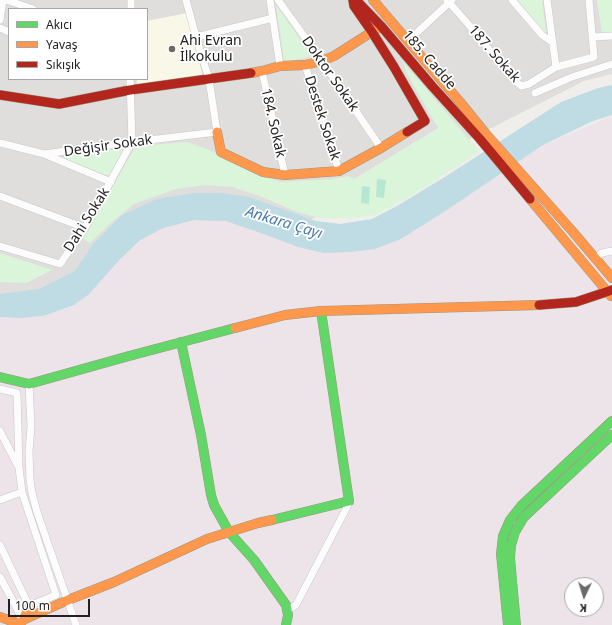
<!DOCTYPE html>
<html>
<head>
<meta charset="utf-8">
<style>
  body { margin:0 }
  #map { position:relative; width:612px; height:625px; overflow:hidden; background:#f0eeeb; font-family:"Noto Sans",sans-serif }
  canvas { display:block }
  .legend { position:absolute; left:8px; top:8px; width:140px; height:72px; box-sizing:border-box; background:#fff; border:1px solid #a7a7a7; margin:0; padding:5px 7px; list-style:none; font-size:12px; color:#222 }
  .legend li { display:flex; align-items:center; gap:8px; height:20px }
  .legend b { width:20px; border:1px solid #a7a7a7 }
  .north { position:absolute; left:564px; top:577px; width:40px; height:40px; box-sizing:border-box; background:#fff; border:1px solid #a7a7a7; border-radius:50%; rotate:184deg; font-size:11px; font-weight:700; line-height:16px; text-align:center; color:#222 }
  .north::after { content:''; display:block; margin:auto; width:14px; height:18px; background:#6a6968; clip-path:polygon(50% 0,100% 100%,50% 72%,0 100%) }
  .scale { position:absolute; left:8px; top:599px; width:82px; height:18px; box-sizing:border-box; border:2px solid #222; border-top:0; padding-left:5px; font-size:12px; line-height:14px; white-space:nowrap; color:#222; -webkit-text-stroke:3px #fff; paint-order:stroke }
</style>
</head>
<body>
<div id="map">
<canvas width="612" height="625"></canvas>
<ul class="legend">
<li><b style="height:5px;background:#63d668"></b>Akıcı</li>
<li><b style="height:5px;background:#ff974d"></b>Yavaş</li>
<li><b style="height:5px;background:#b3261e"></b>Sıkışık</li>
</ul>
<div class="north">K</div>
<div class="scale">100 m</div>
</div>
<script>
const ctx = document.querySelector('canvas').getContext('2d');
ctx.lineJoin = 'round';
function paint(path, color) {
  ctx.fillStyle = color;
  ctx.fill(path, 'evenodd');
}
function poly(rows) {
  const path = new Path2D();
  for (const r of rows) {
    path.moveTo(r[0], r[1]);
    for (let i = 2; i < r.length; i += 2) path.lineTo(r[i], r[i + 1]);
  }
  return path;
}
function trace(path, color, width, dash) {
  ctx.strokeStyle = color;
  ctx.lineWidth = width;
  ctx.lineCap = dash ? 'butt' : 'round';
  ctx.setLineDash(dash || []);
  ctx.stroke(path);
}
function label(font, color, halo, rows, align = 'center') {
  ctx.font = font + ' "Noto Sans",sans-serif';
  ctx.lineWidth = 3.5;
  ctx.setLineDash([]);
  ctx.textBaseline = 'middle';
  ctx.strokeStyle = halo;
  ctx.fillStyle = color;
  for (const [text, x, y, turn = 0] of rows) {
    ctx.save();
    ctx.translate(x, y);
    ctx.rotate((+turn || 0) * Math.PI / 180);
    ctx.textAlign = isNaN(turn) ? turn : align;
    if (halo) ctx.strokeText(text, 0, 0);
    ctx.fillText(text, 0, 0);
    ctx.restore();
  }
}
paint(poly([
  [0,0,612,0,612,74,584,81,245,253,0,319],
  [9,9,147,9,147,79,9,79]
]), '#dfdedc');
paint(poly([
  [612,116,612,625,0,625,0,317,74,305,88,295,120,259,140,240,163,228,194,220,226,221,261,233,375,249,401,239,450,208,543,145],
  [572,585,596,585,596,609,572,609]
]), '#ede4e9');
paint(poly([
  [187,13,203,77,137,85,137,79,147,79,147,21]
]), '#f8f7e8');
paint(poly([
  [515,0,542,0,546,31,545,34],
  [597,0,612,0,612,34,602,33],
  [276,5,312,56,286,62,284,60],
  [403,62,479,151,464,162,409,197,375,215,352,218,319,218,297,212,262,197,232,187,205,185,176,189,134,204,112,222,90,243,83,239,134,149,140,146,187,142,207,149,266,177,281,182,333,179,348,176,354,179,438,128,407,74],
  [110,150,123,150,123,154,111,175,106,175,59,158],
  [0,253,52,270,26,283,0,282]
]), '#daf5da');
paint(poly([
  [377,179,386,180,384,198,376,197],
  [362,186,370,187,369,204,361,203]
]), '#b7e6d2');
paint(poly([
  [612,85,612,115,593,121,543,145,450,208,401,239,375,249,351,252,324,253,298,247,261,233,226,221,194,220,163,228,140,240,120,259,88,295,74,305,43,316,19,318,0,317,0,294,39,289,75,271,93,244,122,215,157,199,194,193,222,193,249,197,316,221,340,224,372,219,397,206,448,175,561,102,598,88]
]), '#bfdbe3');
const street = poly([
  [6,0,33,9],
  [131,0,131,9],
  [270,0,280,66],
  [278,0,322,61,381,148],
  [447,0,469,25,511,77,521,86,529,84,556,67,594,57,589,0],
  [512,0,542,35,552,42],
  [547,0,556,67],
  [0,20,3,0],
  [0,28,9,32],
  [196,37,273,18],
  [592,37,612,36],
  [408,41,452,0],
  [305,65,339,171],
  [262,71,285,175],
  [535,93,572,77,612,64],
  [0,143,44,154,132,142,217,132,209,79,196,37,186,0],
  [44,154,111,182],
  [0,196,85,228],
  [0,246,60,264,85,228,132,142,130,79],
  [595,258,602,253,612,251],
  [29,384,31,426,29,452,30,480,32,493,37,512,76,625],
  [0,389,17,393,19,468,22,492,56,595,29,606,0,545],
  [0,431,18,466],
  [0,500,22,492],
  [0,577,23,620],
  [287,610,291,608,296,605,346,509,349,501]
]);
const fast = poly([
  [181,342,201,435,211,495,214,505,229,532,254,560,286,605,288,615,286,625],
  [0,377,29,384,129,356,235,328],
  [272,520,349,501,321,311],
  [508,625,501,554,503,536,510,520,521,506,612,421],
  [516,625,510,558,511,545,515,532,524,517,612,435]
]);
const slow = poly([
  [373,0,460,102,486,134,573,232,612,278],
  [251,73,262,71,280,66,305,65,322,61,334,56,381,26],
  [217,132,221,152,263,172,285,175,339,171,381,148,407,132],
  [530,199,611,296],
  [235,328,285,315,321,311,539,305],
  [0,617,20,624,23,620,68,600,114,582,207,539,258,523,272,520],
  [23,620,29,606]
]);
const jam = poly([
  [353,0,354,6,372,32,394,67,425,121,407,132],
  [356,0,381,26,432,86,480,139,530,199],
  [0,95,59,104,130,90,251,73],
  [539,305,576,302,612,290]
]);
trace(street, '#c9c8c7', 8);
trace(fast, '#999a82', 10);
trace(slow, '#999a82', 10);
trace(jam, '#999a82', 10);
trace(street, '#fdfcfc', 7);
trace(fast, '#63d668', 9);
trace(slow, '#ff974d', 9);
trace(jam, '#b3261e', 9);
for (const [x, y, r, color] of [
  [172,49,4,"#6a6968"]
]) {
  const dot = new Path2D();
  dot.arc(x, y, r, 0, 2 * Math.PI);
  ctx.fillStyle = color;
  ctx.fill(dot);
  trace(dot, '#fff', 1.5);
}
label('14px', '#222', '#fff', [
  ["Ahi Evran",180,41],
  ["İlkokulu",180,57]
], 'left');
label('14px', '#222', '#fff', [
  ["187. Sokak",494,54,49],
  ["185. Cadde",429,60,49],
  ["Doktor Sokak",330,74,55],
  ["Destek Sokak",322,118,72],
  ["184. Sokak",273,123,77],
  ["Değişir Sokak",108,146,-8],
  ["Dahi Sokak",87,220,-58]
]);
label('italic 15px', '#4a7aab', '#fff', [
  ["Ankara Çayı",284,223,17]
]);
</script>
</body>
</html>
